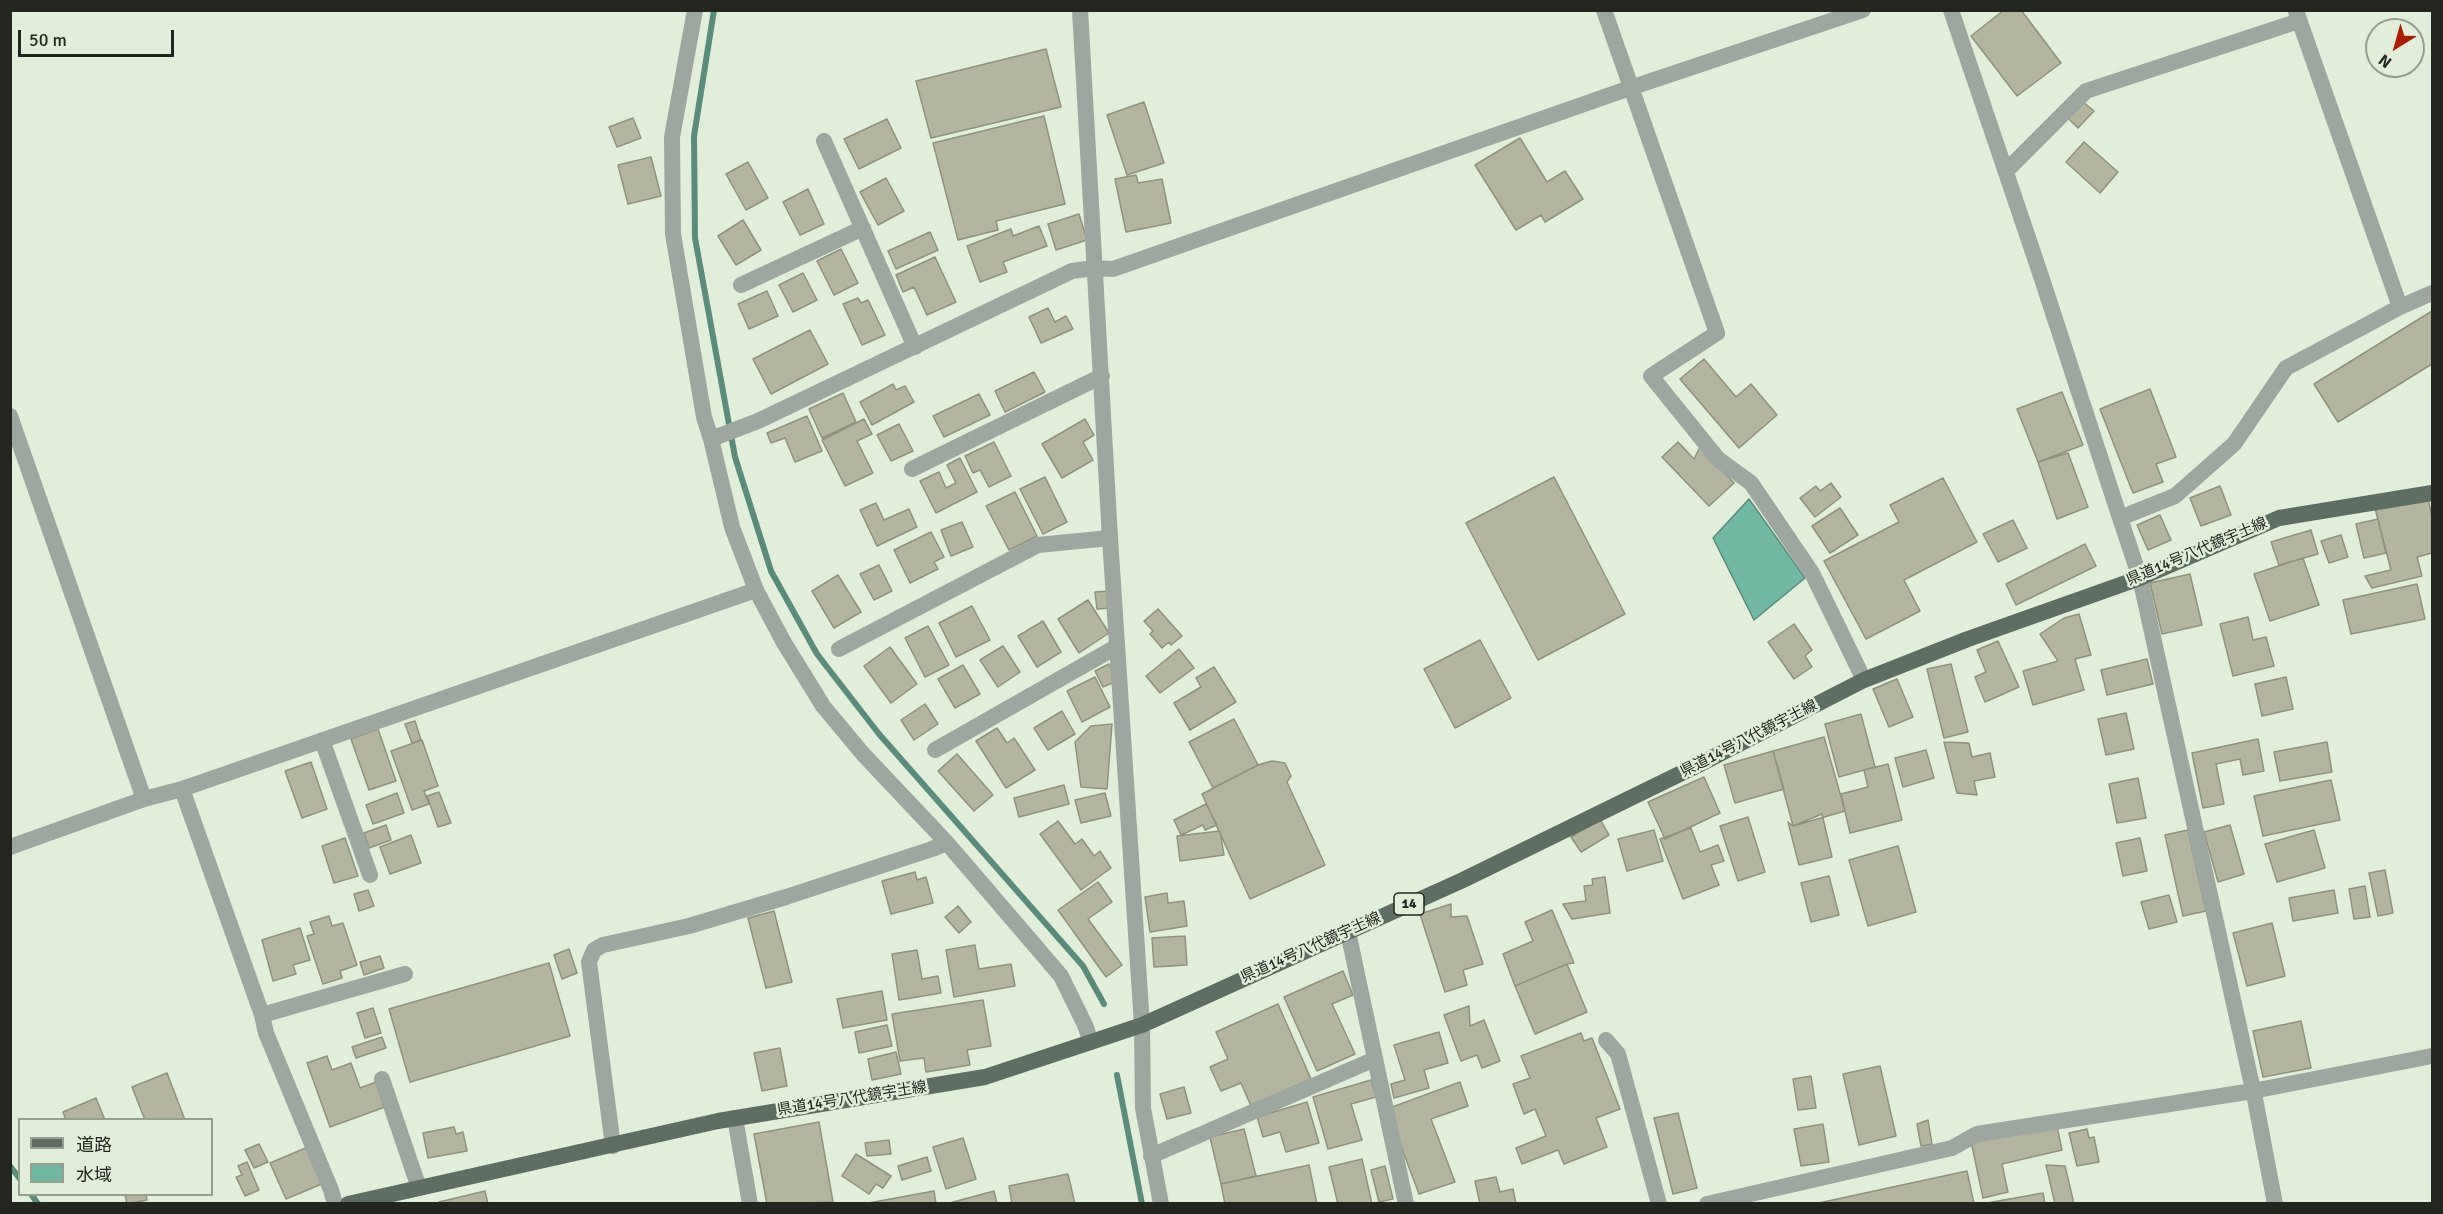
<!DOCTYPE html>
<html>
<head>
<meta charset="utf-8">
<style>
  body { margin:0 }
  #map { position:relative; width:2443px; height:1214px; overflow:hidden; background:#e1eed9; font-family:Signika,"Noto Sans JP",sans-serif }
  canvas { display:block }
  .frame { position:absolute; inset:0; border:12px solid #22261f; pointer-events:none }
  .legend { position:absolute; left:18px; top:1118px; width:195px; height:78px; box-sizing:border-box; background:#e1eed9; border:2px solid #959e8f; margin:0; padding:8px 10px; list-style:none; font-size:18px; color:#22261f }
  .legend li { display:flex; align-items:center; gap:12px; height:30px }
  .legend b { width:30px; border:2px solid #959e8f }
  .north { position:absolute; left:2365px; top:18px; width:60px; height:60px; box-sizing:border-box; background:#e1eed9; border:2px solid #959e8f; border-radius:50%; rotate:217deg; font-size:16px; font-weight:700; line-height:24px; text-align:center; color:#22261f }
  .north::after { content:''; display:block; margin:auto; width:21px; height:27px; background:#ab1d00; clip-path:polygon(50% 0,100% 100%,50% 72%,0 100%) }
  .scale { position:absolute; left:18px; top:30px; width:156px; height:27px; box-sizing:border-box; border:3px solid #22261f; border-top:0; padding-left:8px; font-size:18px; line-height:21px; white-space:nowrap; color:#22261f; -webkit-text-stroke:4px #e1eed9; paint-order:stroke }
</style>
</head>
<body>
<div id="map">
<canvas width="2443" height="1214"></canvas>
<div class="frame"></div>
<ul class="legend">
<li><b style="height:8px;background:#5e6e62"></b>道路</li>
<li><b style="height:16px;background:#72b7a2"></b>水域</li>
</ul>
<div class="north">N</div>
<div class="scale">50 m</div>
</div>
<script>
const ctx = document.querySelector('canvas').getContext('2d');
ctx.lineJoin = 'round';
function paint(path, color) {
  ctx.fillStyle = color;
  ctx.fill(path, 'evenodd');
}
function poly(rows) {
  const path = new Path2D();
  for (const r of rows) {
    path.moveTo(r[0], r[1]);
    for (let i = 2; i < r.length; i += 2) path.lineTo(r[i], r[i + 1]);
  }
  return path;
}
function trace(path, color, width, dash) {
  ctx.strokeStyle = color;
  ctx.lineWidth = width;
  ctx.lineCap = dash ? 'butt' : 'round';
  ctx.setLineDash(dash || []);
  ctx.stroke(path);
}
function label(font, color, halo, rows, align = 'center') {
  ctx.font = font + ' Signika,"Noto Sans JP",sans-serif';
  ctx.lineWidth = 5;
  ctx.setLineDash([]);
  ctx.textBaseline = 'middle';
  ctx.strokeStyle = halo;
  ctx.fillStyle = color;
  for (const [text, x, y, turn = 0] of rows) {
    ctx.save();
    ctx.translate(x, y);
    ctx.rotate((+turn || 0) * Math.PI / 180);
    ctx.textAlign = isNaN(turn) ? turn : align;
    if (halo) ctx.strokeText(text, 0, 0);
    ctx.fillText(text, 0, 0);
    ctx.restore();
  }
}
const water = poly([
  [1749,499,1805,578,1754,620,1713,538,1749,499]
]);
paint(water, '#72b7a2');
trace(water, '#5a8c7b', 1.5);
trace(poly([
  [714,10,694,136,695,238,735,457,771,571,817,654,879,734,1083,966,1104,1004],
  [1117,1075,1142,1204],
  [10,1166,20,1179],
  [31,1194,38,1204]
]), '#5a8c7b', 6);
const building = poly([
  [2004,10,2021,10,2061,63,2017,96,1971,36,2004,10],
  [1046,49,1061,107,931,138,916,81,1046,49],
  [2082,101,2094,111,2078,128,2067,117,2082,101],
  [1144,102,1164,163,1127,175,1107,115,1144,102],
  [1044,116,1065,204,996,221,998,230,958,240,933,143,1044,116],
  [633,118,641,138,617,147,609,127,633,118],
  [887,119,901,148,859,169,844,139,887,119],
  [1520,138,1547,182,1565,171,1583,199,1545,222,1541,215,1516,230,1475,165,1520,138],
  [2084,142,2118,172,2100,193,2066,162,2084,142],
  [651,157,661,196,628,204,618,165,651,157],
  [748,162,768,198,746,210,726,174,748,162],
  [1136,175,1138,183,1162,179,1171,223,1126,232,1115,179,1136,175],
  [886,178,904,211,878,225,860,192,886,178],
  [808,189,824,224,800,235,783,202,808,189],
  [1079,214,1087,240,1056,250,1048,224,1079,214],
  [743,220,761,250,736,265,718,236,743,220],
  [1039,226,1047,246,1003,262,1007,272,980,282,967,246,1011,229,1013,236,1039,226],
  [930,232,938,250,896,269,888,251,930,232],
  [841,249,858,283,834,295,817,261,841,249],
  [935,257,956,302,927,315,914,287,903,292,896,275,935,257],
  [803,273,817,300,793,312,779,285,803,273],
  [767,291,778,316,749,329,738,304,767,291],
  [858,298,861,303,868,300,885,335,862,345,843,304,858,298],
  [1048,308,1055,322,1066,316,1073,329,1041,343,1029,317,1048,308],
  [2432,311,2432,364,2338,422,2314,384,2432,311],
  [810,330,828,364,771,394,753,359,810,330],
  [1704,359,1736,397,1751,384,1777,415,1739,448,1680,379,1704,359],
  [1034,372,1045,392,1005,412,995,391,1034,372],
  [893,384,896,390,905,386,914,402,872,425,860,402,893,384],
  [2150,389,2176,457,2156,464,2163,482,2133,493,2100,409,2150,389],
  [2062,392,2083,445,2038,462,2017,409,2062,392],
  [843,393,856,422,822,438,809,409,843,393],
  [979,394,990,415,944,437,933,416,979,394],
  [807,416,822,451,795,462,785,438,771,443,767,433,807,416],
  [864,419,872,434,857,441,873,473,845,486,822,440,864,419],
  [1085,419,1094,435,1083,442,1093,460,1062,478,1042,444,1085,419],
  [899,424,913,451,891,461,877,435,899,424],
  [994,442,1011,476,989,487,980,470,973,473,965,456,994,442],
  [1678,442,1694,459,1700,447,1734,483,1709,506,1662,457,1678,442],
  [2068,453,2088,507,2057,519,2038,462,2068,453],
  [960,458,977,492,936,513,920,481,939,472,946,488,956,483,947,465,960,458],
  [1045,477,1067,522,1043,534,1020,489,1045,477],
  [1554,477,1625,614,1538,660,1466,523,1554,477],
  [1943,478,1977,542,1904,580,1920,611,1866,639,1824,561,1899,522,1890,505,1943,478],
  [1831,483,1841,497,1815,517,1800,498,1816,486,1820,491,1831,483],
  [2220,486,2231,515,2201,526,2190,498,2220,486],
  [1015,492,1037,536,1009,550,986,506,1015,492],
  [2427,495,2432,516,2432,553,2417,557,2422,576,2372,588,2365,576,2391,570,2375,508,2427,495],
  [876,503,884,520,909,509,917,527,877,546,860,510,876,503],
  [1840,508,1858,535,1830,553,1812,526,1840,508],
  [2160,515,2171,540,2148,550,2137,525,2160,515],
  [2378,519,2386,553,2364,558,2356,524,2378,519],
  [2013,520,2027,548,1998,562,1983,534,2013,520],
  [962,522,973,547,951,556,941,530,962,522],
  [2311,530,2318,554,2279,565,2271,542,2311,530],
  [931,532,944,557,934,562,938,569,910,583,894,550,931,532],
  [2341,535,2348,557,2329,563,2321,541,2341,535],
  [2085,544,2096,566,2016,605,2006,584,2085,544],
  [2303,558,2319,605,2270,621,2254,574,2303,558],
  [879,565,892,591,874,600,860,574,879,565],
  [2190,574,2202,625,2162,634,2150,583,2190,574],
  [838,575,861,612,834,628,812,591,838,575],
  [2417,584,2425,619,2351,634,2343,600,2417,584],
  [1110,591,1111,608,1097,609,1095,592,1110,591],
  [1088,600,1109,633,1079,653,1058,619,1088,600],
  [972,606,990,640,956,657,939,623,972,606],
  [1158,609,1182,636,1171,645,1169,642,1162,648,1150,634,1153,631,1144,621,1158,609],
  [2079,614,2091,655,2075,659,2084,690,2033,705,2023,671,2058,661,2040,634,2064,618,2079,614],
  [2248,617,2253,640,2266,637,2274,666,2233,676,2220,624,2248,617],
  [1043,621,1061,652,1037,667,1018,636,1043,621],
  [1794,624,1812,650,1805,656,1812,667,1794,679,1768,642,1794,624],
  [928,626,949,665,925,677,905,638,928,626],
  [1480,640,1511,698,1455,728,1424,669,1480,640],
  [1998,641,2019,687,1985,702,1975,677,1986,672,1977,650,1998,641],
  [1003,646,1020,672,998,687,980,660,1003,646],
  [890,647,917,684,891,703,864,666,890,647],
  [1179,649,1194,668,1160,693,1146,676,1179,649],
  [2147,659,2153,684,2107,695,2101,670,2147,659],
  [1109,664,1117,681,1103,687,1095,671,1109,664],
  [1951,664,1968,732,1944,738,1927,669,1951,664],
  [963,665,980,694,955,708,938,679,963,665],
  [1214,667,1236,702,1190,730,1174,703,1201,687,1196,678,1214,667],
  [1095,677,1110,707,1082,722,1067,691,1095,677],
  [2286,677,2293,709,2262,716,2255,684,2286,677],
  [1897,679,1913,717,1889,727,1873,689,1897,679],
  [925,704,938,724,914,740,901,720,925,704],
  [1062,711,1075,734,1048,750,1034,728,1062,711],
  [2126,713,2134,749,2106,755,2098,719,2126,713],
  [1861,714,1875,767,1839,777,1825,724,1861,714],
  [1234,719,1258,765,1213,788,1189,742,1234,719],
  [415,721,421,740,412,743,405,724,415,721],
  [1112,724,1107,789,1081,787,1075,742,1091,726,1112,724],
  [997,728,1007,743,1014,738,1035,770,1006,788,976,741,997,728],
  [378,729,396,781,369,790,351,739,378,729],
  [1824,737,1845,811,1793,826,1773,751,1824,737],
  [2258,739,2264,771,2243,775,2240,759,2216,764,2224,804,2203,808,2192,753,2258,739],
  [422,740,438,786,424,791,429,804,412,810,391,751,422,740],
  [1944,742,1969,743,1972,757,1990,753,1995,777,1974,781,1977,795,1957,793,1944,742],
  [2327,742,2332,772,2280,781,2274,752,2327,742],
  [1926,750,1934,778,1903,787,1895,758,1926,750],
  [1773,751,1784,789,1735,803,1724,765,1773,751],
  [957,754,993,795,974,811,938,771,957,754],
  [1272,761,1285,763,1291,776,1287,782,1325,865,1250,899,1202,794,1258,765,1272,761],
  [311,762,327,809,302,818,285,771,311,762],
  [1888,764,1902,820,1850,833,1841,794,1868,787,1864,770,1888,764],
  [1704,777,1720,813,1665,839,1648,802,1704,777],
  [2138,778,2146,818,2117,823,2109,784,2138,778],
  [2331,780,2340,820,2263,836,2254,796,2331,780],
  [1064,785,1069,804,1019,817,1014,798,1064,785],
  [439,792,451,823,438,827,427,796,439,792],
  [397,793,404,813,373,824,366,805,397,793],
  [1105,793,1111,816,1081,823,1075,800,1105,793],
  [1206,804,1217,825,1205,830,1203,825,1181,835,1174,820,1206,804],
  [1822,814,1832,857,1799,865,1788,822,1793,826,1822,814],
  [1748,817,1765,872,1738,881,1720,826,1748,817],
  [1600,819,1609,835,1581,852,1571,837,1600,819],
  [1058,821,1075,844,1082,839,1094,856,1100,851,1111,868,1081,890,1040,834,1058,821],
  [386,825,391,840,369,848,364,833,386,825],
  [2230,825,2244,874,2218,882,2204,832,2230,825],
  [1691,828,1700,852,1718,845,1724,861,1711,865,1719,885,1683,899,1660,839,1691,828],
  [1654,830,1663,861,1627,871,1618,839,1654,830],
  [2188,830,2206,911,2183,916,2165,835,2188,830],
  [2314,830,2325,868,2277,882,2265,844,2314,830],
  [1220,831,1224,855,1180,861,1177,836,1220,831],
  [411,835,421,863,390,874,380,847,411,835],
  [345,838,358,876,334,883,322,846,345,838],
  [2140,838,2147,871,2123,876,2116,843,2140,838],
  [1898,846,1916,912,1868,926,1849,860,1898,846],
  [2385,870,2393,913,2378,916,2369,873,2385,870],
  [915,872,917,880,926,877,933,903,891,914,882,881,915,872],
  [1829,876,1839,915,1811,922,1801,883,1829,876],
  [1605,877,1610,913,1572,919,1563,904,1586,901,1584,886,1593,885,1592,879,1605,877],
  [1098,882,1112,902,1088,919,1122,965,1106,977,1058,910,1098,882],
  [2365,886,2370,917,2354,919,2349,889,2365,886],
  [368,890,374,906,359,911,354,894,368,890],
  [2334,890,2338,913,2293,921,2289,898,2334,890],
  [1167,893,1168,903,1184,901,1187,926,1150,932,1145,897,1167,893],
  [2169,895,2177,922,2149,929,2141,902,2169,895],
  [1451,904,1451,917,1467,916,1483,964,1463,970,1467,985,1445,992,1420,914,1451,904],
  [958,906,971,922,959,933,945,917,958,906],
  [1552,910,1574,963,1567,964,1515,986,1503,954,1533,941,1525,922,1552,910],
  [774,911,792,982,766,988,748,918,774,911],
  [329,916,332,926,343,923,357,965,340,971,342,978,323,984,307,936,314,934,310,922,329,916],
  [2272,923,2285,976,2247,986,2233,933,2272,923],
  [300,928,310,960,293,965,296,974,273,981,262,940,300,928],
  [1185,936,1187,965,1154,967,1152,938,1185,936],
  [975,945,979,969,1011,964,1015,986,954,997,946,950,975,945],
  [569,949,577,973,562,979,554,955,569,949],
  [917,950,922,979,938,976,941,993,899,1000,892,954,917,950],
  [380,956,384,968,364,975,360,962,380,956],
  [549,963,570,1036,410,1082,389,1009,549,963],
  [1567,964,1587,1012,1535,1034,1515,986,1567,964],
  [1343,971,1353,995,1332,1004,1355,1054,1317,1071,1284,997,1343,971],
  [882,991,887,1020,843,1028,837,999,882,991],
  [983,1000,991,1046,967,1050,970,1065,926,1072,924,1058,900,1061,892,1014,983,1000],
  [1278,1004,1311,1079,1251,1106,1241,1083,1221,1091,1210,1067,1228,1059,1216,1032,1278,1004],
  [1469,1006,1470,1026,1484,1020,1500,1061,1482,1068,1477,1055,1461,1061,1444,1015,1469,1006],
  [373,1008,381,1033,365,1038,357,1013,373,1008],
  [2301,1021,2311,1068,2263,1077,2253,1031,2301,1021],
  [887,1025,892,1046,859,1053,855,1032,887,1025],
  [1439,1032,1448,1063,1424,1070,1429,1088,1394,1098,1391,1084,1405,1080,1394,1045,1439,1032],
  [1581,1033,1584,1041,1592,1038,1620,1109,1596,1118,1607,1147,1564,1164,1558,1150,1522,1164,1516,1148,1546,1136,1535,1109,1524,1114,1513,1084,1530,1078,1521,1056,1581,1033],
  [382,1037,386,1048,356,1058,352,1047,382,1037],
  [780,1048,787,1086,762,1091,754,1053,780,1048],
  [896,1052,901,1074,872,1080,868,1059,896,1052],
  [327,1056,332,1070,351,1063,360,1088,376,1082,385,1107,330,1127,307,1063,327,1056],
  [1880,1066,1896,1136,1859,1145,1843,1074,1880,1066],
  [167,1073,185,1120,145,1120,132,1087,167,1073],
  [1811,1076,1816,1108,1798,1110,1793,1079,1811,1076],
  [1371,1080,1376,1097,1351,1104,1362,1140,1328,1149,1313,1097,1371,1080],
  [1460,1082,1468,1106,1431,1119,1455,1182,1419,1194,1387,1109,1460,1082],
  [1184,1087,1191,1113,1167,1119,1160,1094,1184,1087],
  [96,1098,105,1120,66,1120,63,1112,96,1098],
  [1307,1102,1319,1143,1286,1152,1280,1132,1263,1137,1257,1117,1307,1102],
  [1678,1113,1697,1188,1673,1194,1654,1118,1678,1113],
  [1928,1120,1932,1144,1921,1146,1917,1124,1928,1120],
  [819,1122,833,1202,767,1204,754,1134,819,1122],
  [2056,1122,2062,1150,2002,1164,2008,1192,1983,1198,1971,1141,2056,1122],
  [1823,1124,1829,1162,1801,1166,1794,1129,1823,1124],
  [454,1127,456,1134,463,1132,467,1151,428,1158,423,1133,454,1127],
  [1244,1129,1256,1176,1221,1184,1210,1137,1244,1129],
  [2087,1129,2089,1138,2094,1137,2099,1162,2077,1166,2069,1133,2087,1129],
  [963,1138,976,1179,946,1189,933,1147,963,1138],
  [889,1140,891,1154,867,1156,865,1143,889,1140],
  [259,1144,268,1162,254,1168,245,1150,259,1144],
  [308,1147,324,1183,286,1199,270,1163,308,1147],
  [856,1154,891,1176,883,1188,876,1184,869,1194,842,1176,856,1154],
  [927,1157,931,1171,902,1180,898,1166,927,1157],
  [1362,1159,1372,1204,1338,1204,1329,1167,1362,1159],
  [247,1162,259,1190,245,1196,236,1177,242,1175,238,1166,247,1162],
  [1309,1165,1317,1204,1225,1204,1221,1184,1309,1165],
  [2046,1165,2065,1166,2074,1204,2055,1204,2046,1165],
  [1385,1166,1393,1199,1379,1202,1371,1170,1385,1166],
  [1967,1171,1974,1204,1814,1204,1967,1171],
  [1068,1174,1075,1204,1012,1204,1009,1186,1068,1174],
  [1496,1177,1500,1192,1513,1189,1516,1204,1480,1204,1475,1181,1496,1177],
  [485,1191,488,1204,439,1204,439,1202,485,1191],
  [934,1191,936,1204,863,1204,934,1191],
  [994,1191,997,1204,946,1204,994,1191],
  [2043,1193,2045,1204,1987,1203,2043,1193],
  [125,1194,146,1194,147,1200,127,1204,125,1194]
]);
paint(building, '#b3b59f');
trace(building, '#8f927c', 1.5);
trace(poly([
  [695,10,672,137,673,234,704,417,711,439,732,527,756,590,783,641,823,706,863,754,947,843,1061,976,1085,1025,1091,1042],
  [1604,10,1717,333,1651,376,1718,459,1751,483,1812,573,1864,680],
  [1951,10,2041,276,2120,518],
  [2296,11,2400,307],
  [824,141,915,347],
  [2006,171,2086,91,2299,21],
  [741,285,863,228],
  [10,416,144,799],
  [711,439,758,421,1072,271,1094,268],
  [912,469,1102,376],
  [839,649,1038,545,1110,538],
  [322,740,370,875],
  [935,750,1116,647],
  [182,789,262,1015,266,1033,331,1190,335,1204],
  [10,847,144,799,182,789,756,590],
  [1348,932,1406,1204],
  [262,1015,405,974],
  [1142,1025,1143,1108,1161,1204],
  [1606,1040,1618,1054,1659,1204],
  [382,1079,419,1188],
  [735,1118,750,1204],
  [613,1146,589,962,594,950,603,945,689,926,786,897,932,849,947,843],
  [1151,1156,1375,1059],
  [1707,1204,1952,1148,1977,1134,2253,1091,2432,1056],
  [2275,1204,2255,1099,2140,578,2120,518,2175,496,2234,444,2286,368,2400,307,2432,293]
]), '#9da69f', 16);
trace(poly([
  [1080,10,1110,538,1142,1025],
  [1094,268,1113,269,1630,88,1863,10]
]), '#9da69f', 16);
trace(poly([
  [348,1204,718,1121,985,1077,1091,1042,1142,1025,1463,880,1698,765,1864,680,1968,639,2140,578,2279,518,2432,493]
]), '#5e6e62', 16);
for (const [x, y, w] of [
  [1409,904,30]
]) {
  const box = new Path2D();
  box.roundRect(x - w / 2, y - 11, w, 22, 4.5);
  ctx.fillStyle = '#e1eed9';
  ctx.fill(box);
  trace(box, '#22261f', 1.5);
}
label('bold 14px', '#22261f', null, [
  ["14",1409,904]
]);
label('15px', '#22261f', '#e1eed9', [
  ["県道14号八代鏡宇土線",2197,552,-23],
  ["県道14号八代鏡宇土線",1749,739,-27],
  ["県道14号八代鏡宇土線",1311,948,-24],
  ["県道14号八代鏡宇土線",852,1099,-9]
]);
</script>
</body>
</html>
